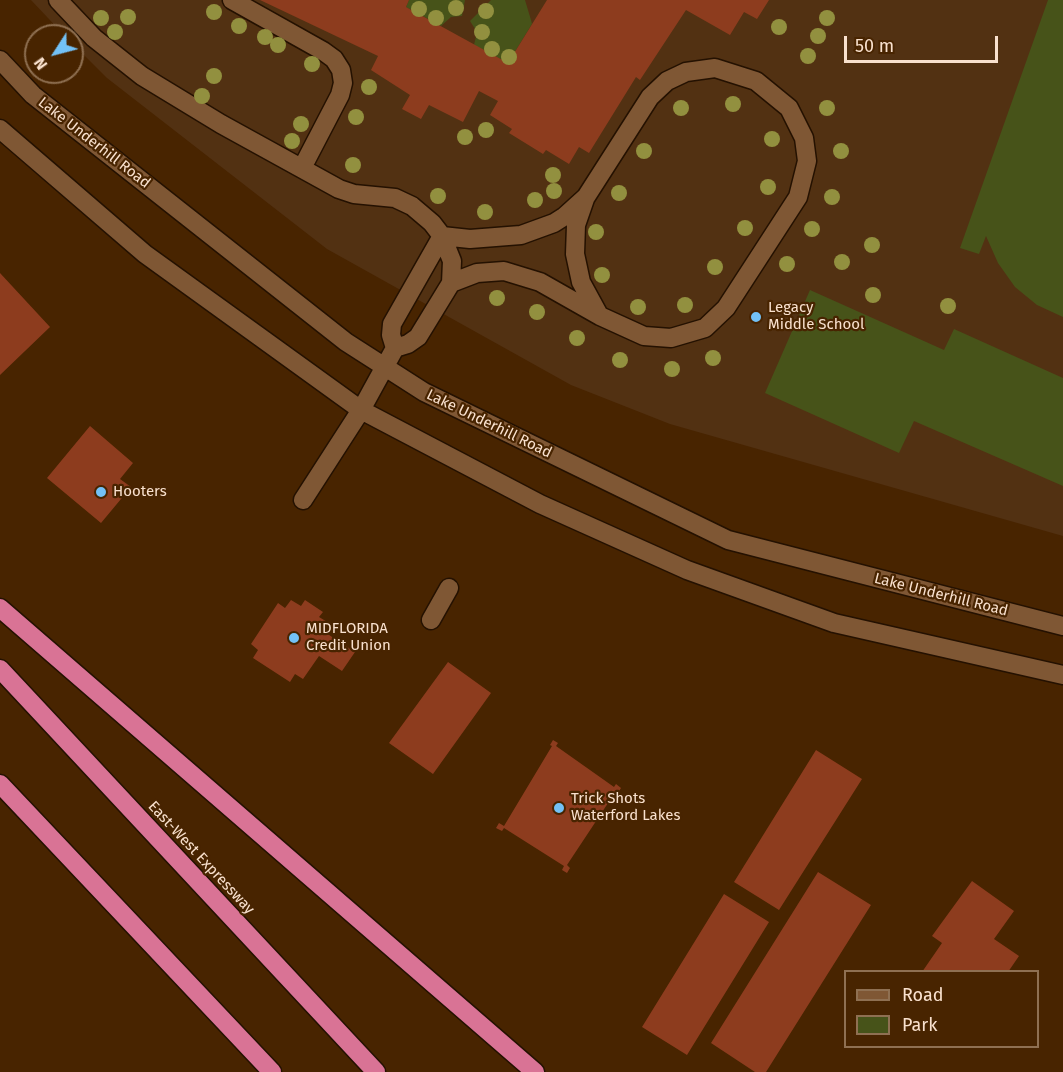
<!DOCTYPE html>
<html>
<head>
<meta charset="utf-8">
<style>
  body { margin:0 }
  #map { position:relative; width:1063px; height:1072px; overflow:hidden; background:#482400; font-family:"Fira Sans",sans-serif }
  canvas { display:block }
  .legend { position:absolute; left:844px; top:970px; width:195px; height:78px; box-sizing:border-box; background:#482400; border:2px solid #8f7052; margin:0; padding:8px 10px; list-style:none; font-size:18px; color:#f9e1ce }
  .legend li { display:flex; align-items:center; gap:12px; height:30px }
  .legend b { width:30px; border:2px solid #8f7052 }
  .north { position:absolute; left:24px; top:24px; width:60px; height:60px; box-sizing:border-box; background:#482400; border:2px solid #8f7052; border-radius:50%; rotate:234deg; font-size:16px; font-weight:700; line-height:24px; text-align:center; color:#f9e1ce }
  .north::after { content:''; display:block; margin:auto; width:21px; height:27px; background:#73c1f6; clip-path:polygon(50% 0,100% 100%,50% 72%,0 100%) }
  .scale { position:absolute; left:844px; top:36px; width:154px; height:27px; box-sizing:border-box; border:3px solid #f9e1ce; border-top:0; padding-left:8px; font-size:18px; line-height:21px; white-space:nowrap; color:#f9e1ce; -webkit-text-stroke:4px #482400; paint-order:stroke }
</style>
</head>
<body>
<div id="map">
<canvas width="1063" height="1072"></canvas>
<ul class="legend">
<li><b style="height:8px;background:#7f5734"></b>Road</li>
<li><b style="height:16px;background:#475319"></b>Park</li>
</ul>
<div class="north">N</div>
<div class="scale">50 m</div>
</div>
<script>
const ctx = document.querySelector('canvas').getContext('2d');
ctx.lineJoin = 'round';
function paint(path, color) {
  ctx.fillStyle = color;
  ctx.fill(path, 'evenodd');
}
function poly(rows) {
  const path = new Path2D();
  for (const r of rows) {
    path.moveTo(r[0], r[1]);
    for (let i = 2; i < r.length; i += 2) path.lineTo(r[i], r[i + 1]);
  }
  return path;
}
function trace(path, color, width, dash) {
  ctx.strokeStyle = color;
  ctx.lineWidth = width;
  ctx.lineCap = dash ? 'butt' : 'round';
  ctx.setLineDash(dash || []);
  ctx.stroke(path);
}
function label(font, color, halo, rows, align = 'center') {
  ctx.font = font + ' "Fira Sans",sans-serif';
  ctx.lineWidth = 4.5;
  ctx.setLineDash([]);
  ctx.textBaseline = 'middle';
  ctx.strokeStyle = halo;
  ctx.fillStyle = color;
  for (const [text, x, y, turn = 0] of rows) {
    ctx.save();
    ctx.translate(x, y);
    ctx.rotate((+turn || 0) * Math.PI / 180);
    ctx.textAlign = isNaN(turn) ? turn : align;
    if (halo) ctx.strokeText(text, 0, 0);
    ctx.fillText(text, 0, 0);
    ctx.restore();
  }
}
paint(poly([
  [31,0,1063,0,1063,536,670,424,571,385,327,249,107,78,72,43,72,36,65,36]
]), '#523112');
paint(poly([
  [409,0,465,0,462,16,451,17,441,26,406,7],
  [491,0,525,0,531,20,532,24,508,63,474,45,477,32,470,21],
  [1048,0,1063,0,1063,317,1037,305,1015,287,998,263,986,236,979,254,960,248],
  [810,290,944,350,954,329,1063,378,1063,486,914,421,899,453,765,393]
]), '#475319');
paint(poly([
  [260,0,409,0,406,7,508,63,547,0,769,0,757,19,744,12,730,35,686,10,640,80,636,77,589,153,579,147,569,164,546,150,543,154,509,133,512,129,490,115,498,101,479,91,463,122,429,105,421,119,402,109,410,95,371,70,378,56],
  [0,273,50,327,0,375],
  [90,426,133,463,120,479,131,487,101,523,47,478],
  [291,600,301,606,305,600,323,612,319,617,329,623,323,631,355,652,342,671,319,656,303,679,295,674,290,682,253,658,258,650,251,644,278,603,285,608],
  [448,662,491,693,433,774,389,743],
  [553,740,558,743,556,746,614,787,616,784,621,788,618,793,616,791,567,865,570,868,567,873,562,870,564,866,504,828,502,831,496,828,499,823,504,826,552,746,550,745],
  [816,750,862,779,779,910,734,882],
  [818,872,871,905,766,1072,755,1072,711,1043],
  [972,881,1014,911,994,939,1019,956,1008,972,922,972,942,943,932,936],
  [724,894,769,922,687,1055,642,1027]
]), '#8d3c1e');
const minor = poly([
  [58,0,94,38,142,76,221,124,339,189,354,194,395,198,412,206,432,223,442,236,452,261,451,283,418,337,408,344,395,348,361,410,303,500],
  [232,0,323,51,334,59,341,70,343,83,340,95,302,168],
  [0,60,33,95,346,342,424,392,728,540,1063,626],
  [0,129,145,254,361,410,540,504,687,570,834,623,1063,675],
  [585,199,576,225,575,254,581,282,599,315],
  [442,236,470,239,521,235,554,223,565,216,586,197,650,97,667,81,686,72,715,68,756,81,789,108,804,138,807,161,798,197,726,308,705,328,671,338,644,336,600,316,540,282,504,271,477,273,451,283],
  [395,348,391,335,392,324,442,236],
  [431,620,449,588]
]);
const highway = poly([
  [0,608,535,1072],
  [0,669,376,1072],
  [0,784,272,1072]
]);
trace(minor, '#241101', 21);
trace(highway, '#241101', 21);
trace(minor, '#7f5734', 18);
trace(highway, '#d97395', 18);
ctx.fillStyle = '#92903f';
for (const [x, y] of [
  [456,8],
  [419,9],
  [486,11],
  [214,12],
  [128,17],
  [101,18],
  [436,18],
  [827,18],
  [239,26],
  [779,27],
  [115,32],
  [482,32],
  [818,36],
  [265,37],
  [278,45],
  [492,49],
  [808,56],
  [509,57],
  [312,64],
  [214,76],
  [369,87],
  [202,96],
  [733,104],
  [681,108],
  [827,108],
  [356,117],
  [301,124],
  [486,130],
  [465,137],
  [772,139],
  [292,141],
  [644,151],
  [841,151],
  [353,165],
  [553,175],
  [768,187],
  [554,191],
  [619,193],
  [438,196],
  [832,197],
  [535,200],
  [485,212],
  [745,228],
  [812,229],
  [596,232],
  [872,245],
  [842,262],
  [787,264],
  [715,267],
  [602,275],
  [873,295],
  [497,298],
  [685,305],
  [948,306],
  [638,307],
  [537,312],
  [577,338],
  [713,358],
  [620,360],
  [672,369]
]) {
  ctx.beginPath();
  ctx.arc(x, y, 8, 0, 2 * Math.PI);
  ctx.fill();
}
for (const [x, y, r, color] of [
  [756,317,6,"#73c1f6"],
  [101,492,6,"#73c1f6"],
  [294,638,6,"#73c1f6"],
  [559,808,6,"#73c1f6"]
]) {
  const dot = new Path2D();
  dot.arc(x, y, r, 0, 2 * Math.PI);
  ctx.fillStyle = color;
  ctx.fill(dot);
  trace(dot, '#482400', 2);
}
label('15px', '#f9e1ce', '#482400', [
  ["Lake Underhill Road",94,143,38],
  ["Lake Underhill Road",489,424,26],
  ["Lake Underhill Road",941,595,14],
  ["East-West Expressway",201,858,47]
]);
label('15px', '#f9e1ce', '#482400', [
  ["Legacy",768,308],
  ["Middle School",768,325],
  ["Hooters",113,492],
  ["MIDFLORIDA",306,629],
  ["Credit Union",306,646],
  ["Trick Shots",571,799],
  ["Waterford Lakes",571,816]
], 'left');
</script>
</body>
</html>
